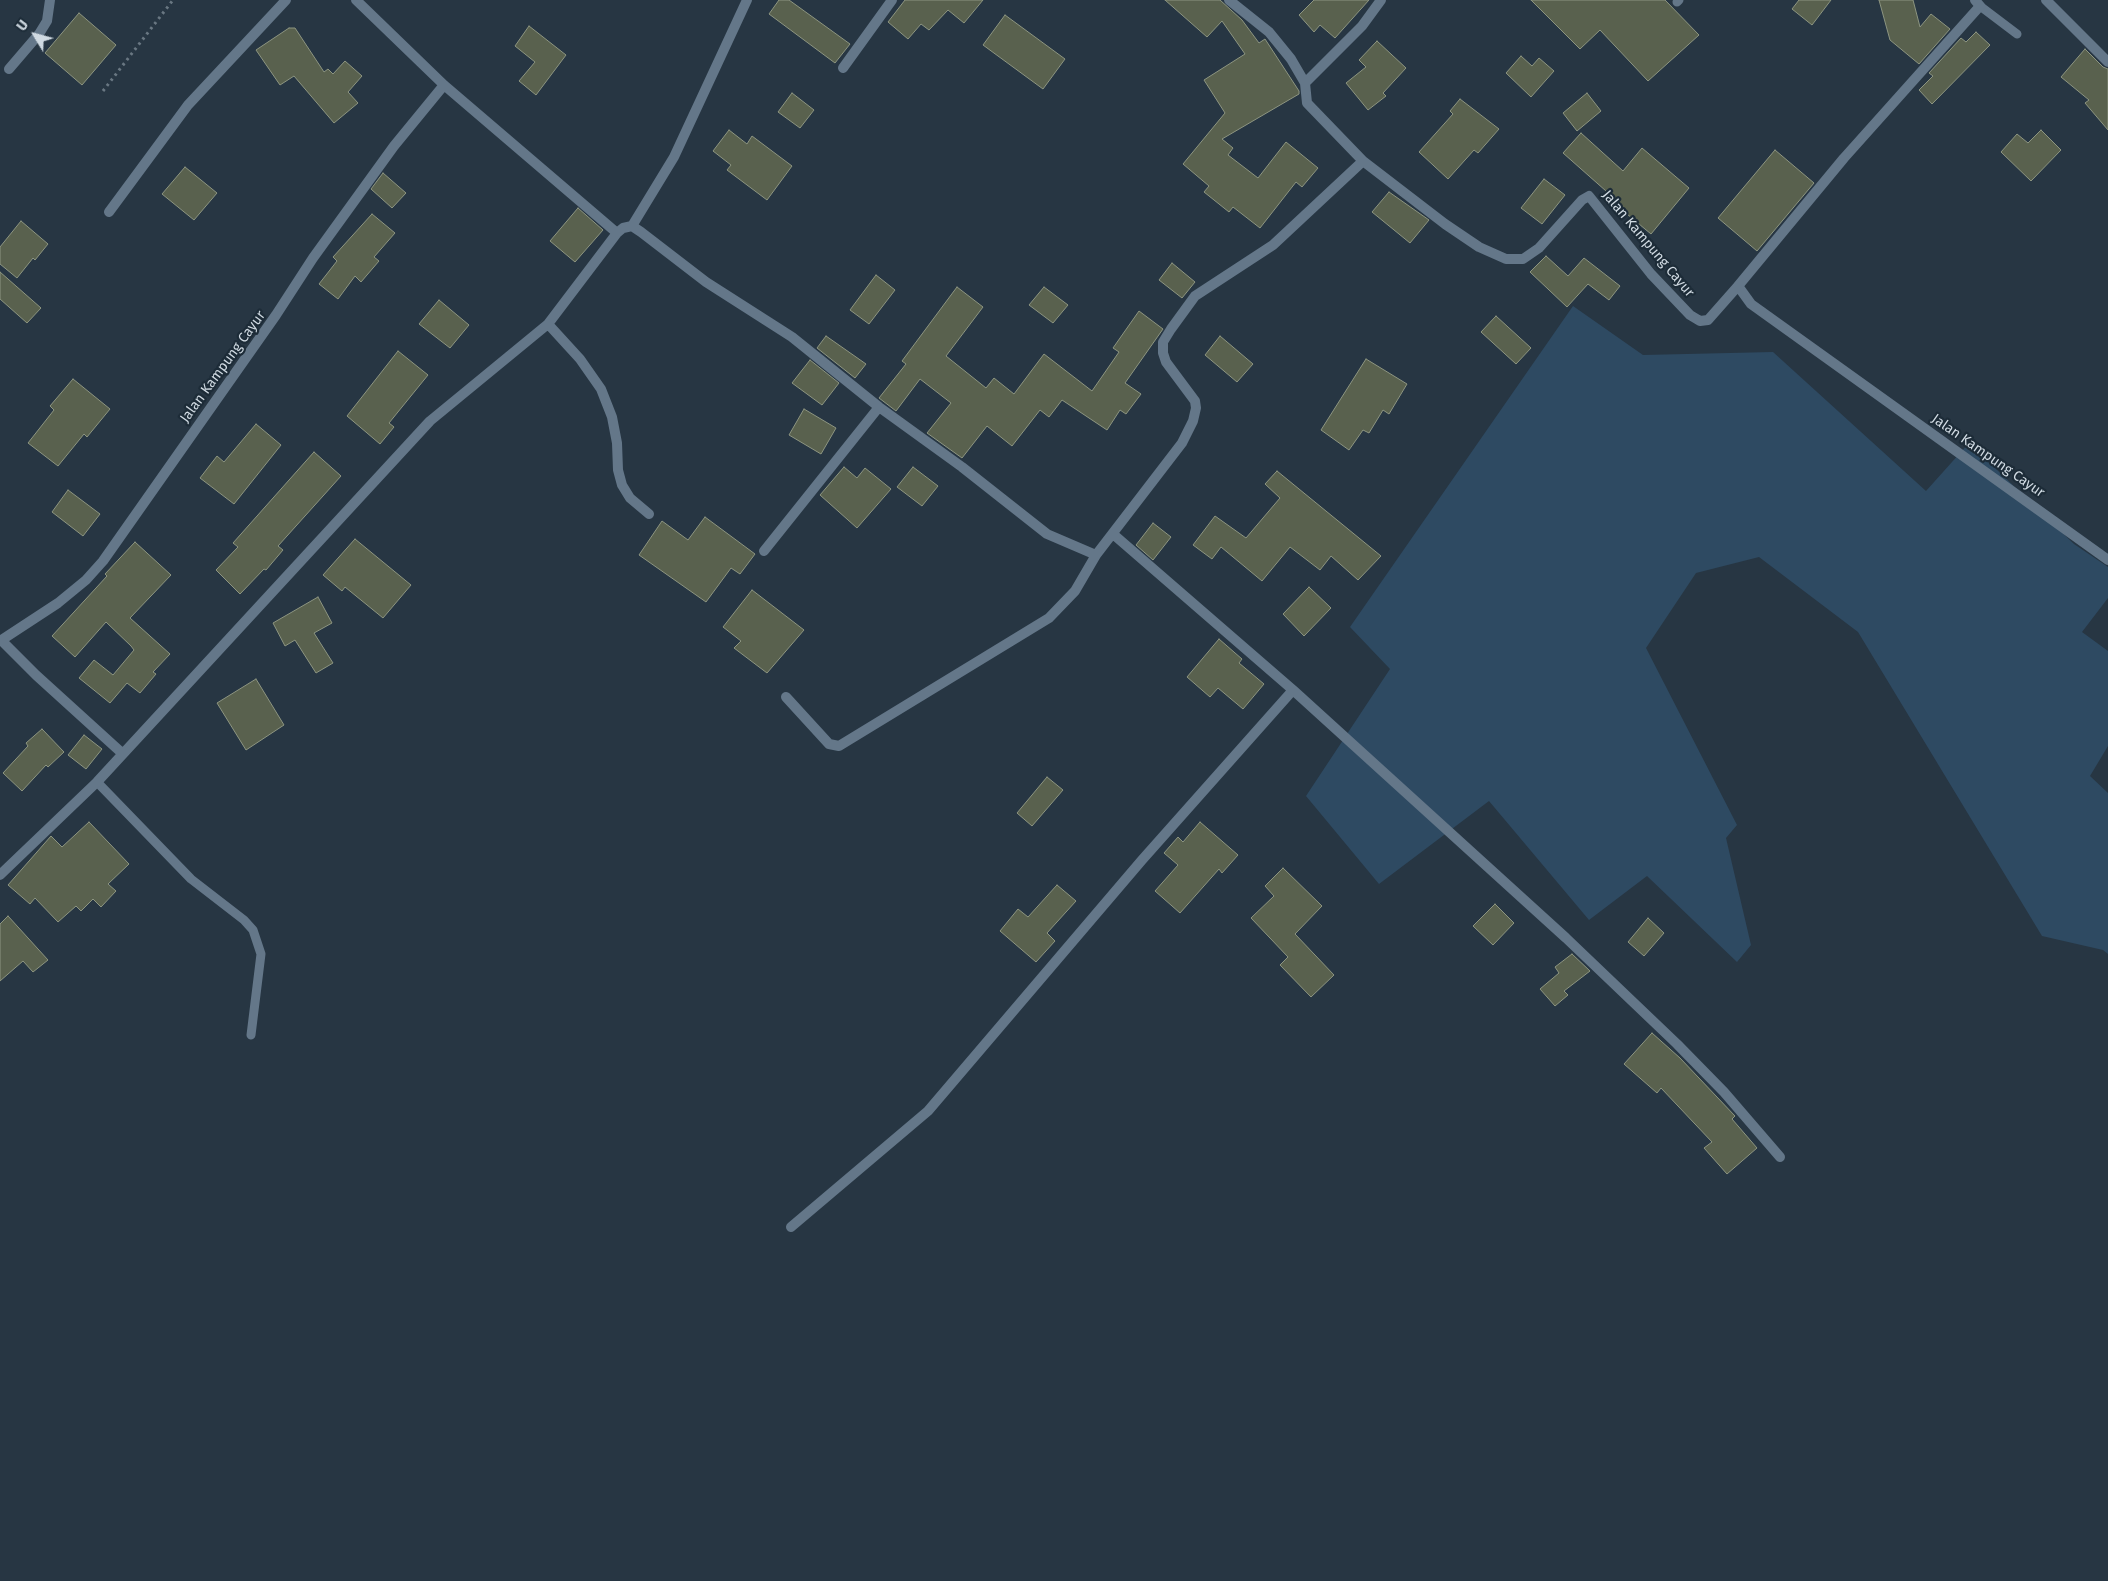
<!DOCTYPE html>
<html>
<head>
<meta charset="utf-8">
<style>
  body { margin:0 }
  #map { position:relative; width:2108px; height:1581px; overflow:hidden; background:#273643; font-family:"Fira Sans",sans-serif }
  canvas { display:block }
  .north { position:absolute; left:10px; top:10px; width:50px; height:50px; -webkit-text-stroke:4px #1d2c38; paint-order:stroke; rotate:307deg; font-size:14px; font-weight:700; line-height:20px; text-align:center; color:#d0dae2 }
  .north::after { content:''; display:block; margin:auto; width:18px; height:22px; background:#d0dae2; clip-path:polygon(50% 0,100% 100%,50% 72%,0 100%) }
</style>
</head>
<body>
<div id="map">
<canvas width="2108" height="1581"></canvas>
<div class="north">U</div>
</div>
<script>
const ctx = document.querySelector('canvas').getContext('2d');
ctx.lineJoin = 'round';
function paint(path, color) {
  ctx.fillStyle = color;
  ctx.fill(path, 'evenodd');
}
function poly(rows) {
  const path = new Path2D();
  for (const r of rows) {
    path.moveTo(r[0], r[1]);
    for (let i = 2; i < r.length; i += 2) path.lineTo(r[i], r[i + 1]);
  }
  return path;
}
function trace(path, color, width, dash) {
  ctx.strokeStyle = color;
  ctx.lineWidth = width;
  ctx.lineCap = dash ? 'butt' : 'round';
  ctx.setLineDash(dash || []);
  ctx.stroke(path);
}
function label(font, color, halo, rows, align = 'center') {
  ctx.font = font + ' "Fira Sans",sans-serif';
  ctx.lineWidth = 4.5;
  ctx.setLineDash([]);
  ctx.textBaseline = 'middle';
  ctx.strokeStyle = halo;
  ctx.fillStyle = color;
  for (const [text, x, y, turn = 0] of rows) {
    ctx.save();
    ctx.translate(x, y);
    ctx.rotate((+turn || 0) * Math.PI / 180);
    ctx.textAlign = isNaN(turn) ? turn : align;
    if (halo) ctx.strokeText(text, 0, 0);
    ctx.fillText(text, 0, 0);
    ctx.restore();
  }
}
paint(poly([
  [1573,306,1643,355,1773,352,1926,491,1969,443,2074,544,2108,567,2108,598,2082,632,2108,651,2108,746,2090,776,2108,793,2108,954,2103,950,2042,936,1858,632,1759,557,1696,573,1646,648,1737,825,1726,838,1751,945,1737,962,1647,876,1589,920,1489,801,1379,884,1306,796,1390,669,1350,627]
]), '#2e4a62');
const building = poly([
  [779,0,789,0,850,44,835,63,769,14,779,0],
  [905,0,983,0,964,23,948,10,929,30,921,24,908,39,888,22,905,0],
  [1165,0,1220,0,1242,20,1259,43,1265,39,1299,91,1299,94,1222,139,1233,148,1228,155,1258,178,1286,142,1318,168,1302,187,1296,182,1260,228,1233,207,1229,212,1204,192,1209,186,1183,164,1225,113,1204,80,1245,54,1222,21,1207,37,1165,0],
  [1314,0,1369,0,1335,38,1320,25,1314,32,1299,15,1314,0],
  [1531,0,1665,0,1699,35,1648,81,1600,30,1580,49,1531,0],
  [1799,0,1831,0,1812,25,1792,9,1799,0],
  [1879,0,1913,0,1920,27,1931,14,1950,29,1919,64,1890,40,1879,0],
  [79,13,116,45,82,85,45,53,79,13],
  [1005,15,1065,59,1043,89,983,45,1005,15],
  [529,26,566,55,536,95,519,81,535,62,515,46,529,26],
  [289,28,295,28,324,72,328,69,333,74,345,61,362,76,348,92,358,103,334,123,294,76,280,85,256,50,289,28],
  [1976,32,1990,45,1932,104,1919,90,1933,76,1929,73,1961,38,1966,42,1976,32],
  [1377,41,1406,68,1383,93,1386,96,1368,110,1346,83,1366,67,1359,60,1377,41],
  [2085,49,2103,67,2108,69,2108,130,2085,103,2089,100,2061,77,2085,49],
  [1521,56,1532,66,1539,58,1554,71,1531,97,1506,73,1521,56],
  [792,93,814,110,800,128,778,112,792,93],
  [1587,93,1601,111,1577,131,1563,113,1587,93],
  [1460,99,1499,129,1478,153,1474,150,1448,179,1419,152,1453,114,1450,111,1460,99],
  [729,130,747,144,752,136,792,166,767,200,727,170,731,165,713,151,729,130],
  [2041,130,2061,150,2031,181,2001,152,2017,134,2028,143,2041,130],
  [1581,133,1623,171,1642,148,1689,188,1651,234,1603,194,1606,191,1563,153,1581,133],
  [1775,150,1814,183,1757,251,1718,218,1775,150],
  [185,167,217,193,194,220,162,194,185,167],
  [383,173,406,193,392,208,371,189,383,173],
  [1544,179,1565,195,1542,224,1521,208,1544,179],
  [1389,192,1429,220,1410,243,1372,212,1389,192],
  [578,208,603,230,575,262,550,241,578,208],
  [372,214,395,233,374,257,379,261,361,282,355,276,338,299,319,284,337,261,333,257,372,214],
  [21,221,48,244,35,260,33,258,17,278,0,264,0,247,21,221],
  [1546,256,1568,276,1584,258,1620,286,1609,300,1588,284,1567,307,1530,272,1546,256],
  [1172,263,1195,282,1182,298,1159,280,1172,263],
  [0,272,41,308,27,323,0,299,0,272],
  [876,275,895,290,869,324,850,310,876,275],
  [957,287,983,307,946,356,986,388,994,378,1014,394,1044,354,1092,391,1119,352,1113,348,1139,311,1163,329,1125,383,1141,394,1126,414,1120,410,1107,430,1062,400,1049,417,1040,410,1012,446,987,426,962,458,927,433,951,403,920,379,896,411,879,398,906,364,902,361,957,287],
  [1044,287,1068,305,1053,323,1029,305,1044,287],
  [439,300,469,325,450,348,419,324,439,300],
  [1496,316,1531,348,1516,364,1481,332,1496,316],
  [826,336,866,364,855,378,817,348,826,336],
  [1220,336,1253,364,1237,382,1205,355,1220,336],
  [398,351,428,375,389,423,394,427,380,444,347,416,398,351],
  [1366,359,1407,384,1389,414,1383,410,1369,433,1363,430,1349,450,1321,430,1366,359],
  [810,360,839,383,822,405,792,383,810,360],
  [73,379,110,409,87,437,84,434,58,466,28,443,54,410,50,406,73,379],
  [804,409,836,428,821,454,789,435,804,409],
  [256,424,281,445,234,504,200,478,217,456,224,462,256,424],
  [314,452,341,476,278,546,283,550,266,570,264,569,240,594,216,570,238,547,233,543,314,452],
  [844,467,857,478,865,468,891,489,857,528,820,495,844,467],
  [913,467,938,486,922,506,897,487,913,467],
  [1277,471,1381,556,1358,580,1331,556,1320,570,1290,547,1262,581,1221,547,1212,559,1193,545,1215,516,1246,538,1280,498,1265,484,1277,471],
  [68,490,100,514,83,536,52,512,68,490],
  [705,517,755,554,740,574,731,568,706,602,639,555,662,521,688,540,705,517],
  [1153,523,1171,537,1153,560,1136,545,1153,523],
  [355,539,411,585,383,618,345,587,342,591,323,575,355,539],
  [135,542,171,575,130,618,170,654,153,672,156,674,140,693,127,683,110,703,79,678,94,660,113,675,134,650,131,646,106,622,75,657,52,636,107,576,105,574,135,542],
  [1309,587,1331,608,1304,636,1283,614,1309,587],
  [752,590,804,630,767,673,734,648,741,641,723,627,752,590],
  [318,597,332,623,314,633,333,663,316,673,295,640,285,646,273,623,318,597],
  [1219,639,1242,659,1239,663,1264,684,1243,709,1218,688,1210,697,1187,677,1219,639],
  [256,679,284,725,246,750,217,703,256,679],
  [42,729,64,752,48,767,46,765,22,791,3,773,28,746,26,743,42,729],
  [84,735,102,749,86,769,68,755,84,735],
  [1047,777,1063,790,1032,826,1017,813,1047,777],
  [89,822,129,864,108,884,116,891,101,907,93,899,81,911,76,906,58,922,35,898,30,904,8,885,51,836,62,847,89,822],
  [1200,822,1238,855,1222,873,1219,869,1180,913,1155,891,1178,865,1164,853,1178,837,1183,842,1200,822],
  [1283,868,1322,906,1295,934,1334,975,1311,997,1280,965,1288,957,1251,918,1274,896,1265,886,1283,868],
  [1057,885,1076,901,1047,933,1055,941,1036,962,1000,931,1018,909,1028,917,1057,885],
  [1495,904,1514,923,1493,945,1473,926,1495,904],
  [8,916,48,960,33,972,23,961,0,981,0,924,8,916],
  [1648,918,1664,933,1644,956,1628,942,1648,918],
  [1572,954,1590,971,1564,991,1568,995,1555,1006,1540,989,1559,973,1555,967,1572,954],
  [1652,1033,1680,1058,1735,1116,1732,1119,1757,1148,1727,1174,1704,1148,1712,1142,1661,1088,1657,1093,1624,1064,1652,1033]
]);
paint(building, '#59614e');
trace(building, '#8d9581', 1);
trace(poly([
  [103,91,173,0]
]), '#697782', 3, [2.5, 4]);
trace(poly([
  [1677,2,1679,0],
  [1980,6,2017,34],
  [97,782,191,879,244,920,253,930,261,954,251,1035]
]), '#647789', 9);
trace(poly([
  [356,0,444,85,617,233,548,324,580,359,601,389,612,417,617,443,618,470,622,485,630,498,649,514],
  [1229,0,1269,32,1291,59,1305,83,1362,26,1381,0],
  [2046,0,2108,62],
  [843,68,892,0],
  [9,69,39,34,47,21,50,0],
  [1305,83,1307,103,1363,161,1445,224,1479,247,1506,259,1523,259,1539,248,1582,200,1589,196,1651,274,1690,315,1700,321,1708,320,1738,286,1751,304,2108,560],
  [109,212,188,105,286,0],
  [632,226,674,157,747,0],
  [617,233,623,228,632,226,641,232,706,282,792,337,879,407,962,467,1047,534,1096,555,1182,443,1193,421,1196,408,1195,401,1166,362,1163,353,1163,342,1171,329,1195,296,1273,245,1363,161],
  [1738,286,1844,158,1980,6,1975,0],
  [1113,534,1293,690,1566,938,1677,1044,1724,1092,1780,1157],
  [764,551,879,407],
  [1,640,36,675,123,754],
  [0,641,58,603,86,580,103,561,276,315,313,258,394,146,444,85],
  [786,697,829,744,839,746,1049,618,1075,591,1096,555],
  [0,875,97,782,430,421,548,324],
  [791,1227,928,1111,1142,860,1293,690]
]), '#647789', 10);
label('14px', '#d0dae2', '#1d2c38', [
  ["Jalan Kampung Cayur",1648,244,50],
  ["Jalan Kampung Cayur",223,367,-54],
  ["Jalan Kampung Cayur",1988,456,35]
]);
</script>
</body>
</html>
